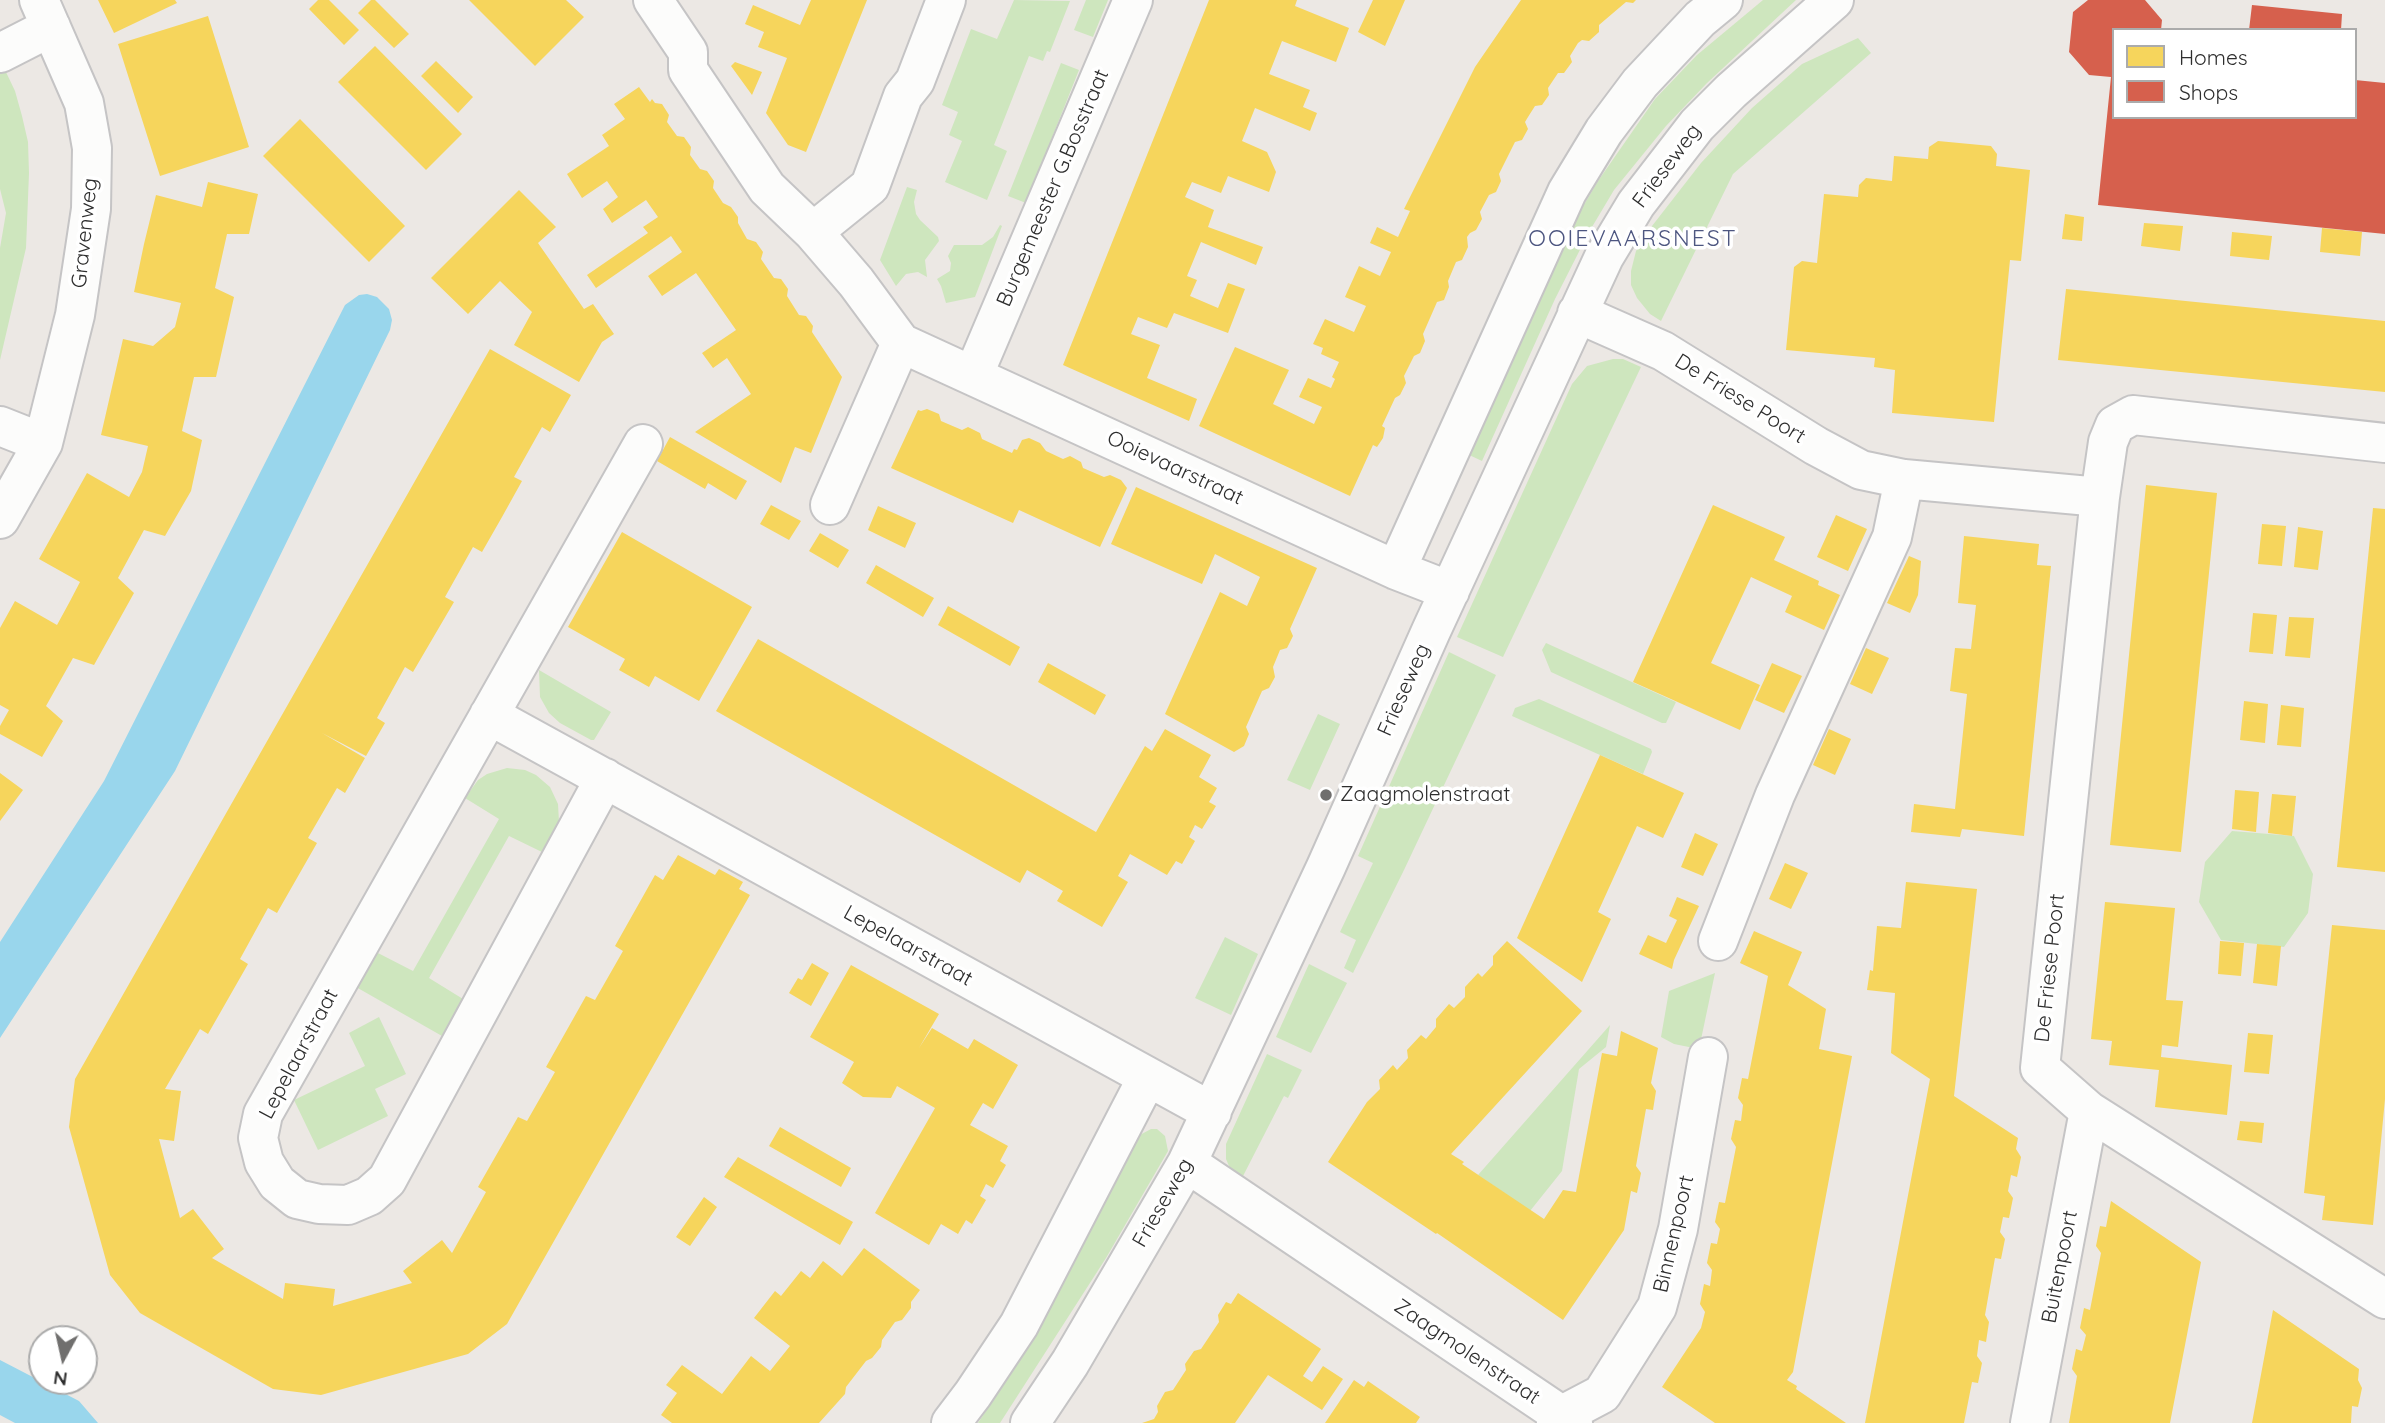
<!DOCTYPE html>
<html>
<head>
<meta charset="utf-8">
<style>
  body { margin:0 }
  #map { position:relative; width:2385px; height:1423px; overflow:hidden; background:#ece8e4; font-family:Quicksand,sans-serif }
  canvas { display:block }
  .legend { position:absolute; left:2112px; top:28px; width:245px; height:91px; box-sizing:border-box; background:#fff; border:2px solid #ababab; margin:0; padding:9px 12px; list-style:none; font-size:21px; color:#2e2e2e }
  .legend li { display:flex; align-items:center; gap:14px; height:35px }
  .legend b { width:35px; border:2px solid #ababab }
  .north { position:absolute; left:28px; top:1325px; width:70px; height:70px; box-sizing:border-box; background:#fff; border:2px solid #ababab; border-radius:50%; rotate:188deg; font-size:19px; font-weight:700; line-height:28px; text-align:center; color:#2e2e2e }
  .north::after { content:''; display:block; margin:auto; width:24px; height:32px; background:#706f6e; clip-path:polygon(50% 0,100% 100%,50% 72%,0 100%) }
</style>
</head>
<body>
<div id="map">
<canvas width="2385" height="1423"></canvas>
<ul class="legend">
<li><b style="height:19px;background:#f6d55c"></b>Homes</li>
<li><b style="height:19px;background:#d6604d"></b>Shops</li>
</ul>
<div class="north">N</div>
</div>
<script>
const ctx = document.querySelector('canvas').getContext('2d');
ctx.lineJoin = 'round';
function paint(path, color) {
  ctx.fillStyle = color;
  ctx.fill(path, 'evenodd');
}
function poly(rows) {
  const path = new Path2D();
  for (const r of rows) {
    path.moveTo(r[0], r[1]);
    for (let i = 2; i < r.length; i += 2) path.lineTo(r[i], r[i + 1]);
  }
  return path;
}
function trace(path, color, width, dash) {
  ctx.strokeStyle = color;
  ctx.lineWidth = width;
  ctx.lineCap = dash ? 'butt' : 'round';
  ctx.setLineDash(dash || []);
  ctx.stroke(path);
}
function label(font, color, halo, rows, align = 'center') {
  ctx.font = font + ' Quicksand,sans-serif';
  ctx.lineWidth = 7;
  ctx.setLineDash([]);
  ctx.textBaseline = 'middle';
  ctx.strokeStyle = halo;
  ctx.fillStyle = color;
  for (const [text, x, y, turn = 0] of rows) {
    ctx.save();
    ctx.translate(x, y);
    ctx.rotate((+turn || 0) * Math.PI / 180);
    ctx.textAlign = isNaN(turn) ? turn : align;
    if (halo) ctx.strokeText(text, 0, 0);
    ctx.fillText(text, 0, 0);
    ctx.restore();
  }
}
paint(poly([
  [1014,0,1070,1,1050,52,1047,51,1043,61,1029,56,994,145,1007,151,987,200,945,182,962,141,949,135,958,112,942,105,971,29,997,39],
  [1086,0,1108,0,1093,37,1074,30],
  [1763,0,1796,0,1707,83,1666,126,1614,190,1589,232,1555,299,1482,461,1465,453,1573,223,1598,181,1655,99,1697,55],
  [1858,38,1871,53,1733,174,1661,321,1650,314,1637,298,1631,285,1631,271,1636,251,1652,226,1701,163,1752,108,1802,64],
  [1061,63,1079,70,1026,203,1008,196],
  [5,70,15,91,22,116,28,142,29,173,26,248,0,360,0,248,6,213,0,189,0,73],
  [907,187,917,190,914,202,916,214,920,220,938,237,939,241,925,260,927,277,918,272,906,274,896,286,880,260],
  [1000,225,1002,226,975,297,946,303,941,286,937,279,950,271,951,263,948,256,954,245,982,245,993,237],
  [1613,359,1623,359,1641,367,1503,657,1457,637,1572,384,1587,366],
  [1546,643,1676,702,1666,723,1662,723,1551,672,1542,650],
  [1449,652,1496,675,1404,870,1353,973,1344,968,1356,940,1340,932,1373,863,1358,856],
  [539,670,611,712,594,740,591,740,560,723,549,713,540,697],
  [1539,699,1651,749,1652,752,1643,774,1512,716,1515,708],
  [1318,714,1340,724,1310,790,1287,780],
  [507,768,525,770,536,775,550,787,558,804,559,822,544,853,509,836,429,978,463,999,442,1036,356,987,376,952,413,971,499,819,465,798,478,780,487,774],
  [2232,831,2294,836,2313,874,2308,913,2284,947,2221,940,2199,902,2205,862],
  [1225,937,1258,954,1231,1015,1195,998],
  [1309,964,1347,983,1311,1053,1276,1037],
  [1715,973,1699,1049,1674,1044,1661,1037,1669,991],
  [379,1017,406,1074,375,1089,388,1116,318,1150,294,1100,365,1066,349,1033],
  [1610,1025,1606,1047,1579,1069,1562,1171,1530,1211,1478,1175],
  [1267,1054,1302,1070,1288,1098,1284,1096,1242,1178,1233,1173,1229,1166,1226,1159,1226,1144],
  [1151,1129,1157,1129,1165,1136,1168,1151,1106,1258,1000,1423,978,1423,1043,1323,1138,1136]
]), '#cee6be');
paint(poly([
  [367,294,377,297,389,309,392,320,390,330,175,771,0,1038,0,942,104,781,345,305,359,295],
  [0,1360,79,1401,98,1423,15,1423,0,1415]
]), '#99d6ec');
paint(poly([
  [98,0,175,0,177,3,114,33],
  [318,0,329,0,359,30,344,45,309,9],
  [371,0,375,0,409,34,394,48,358,13],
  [469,0,566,0,584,17,535,66],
  [811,0,867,0,806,152,788,145,766,113,787,58,758,47,764,32,745,24,753,5,800,25],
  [1209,0,1297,0,1295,6,1349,28,1336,62,1282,41,1269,74,1310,90,1303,107,1317,113,1310,131,1255,108,1242,141,1267,152,1276,172,1269,192,1228,176,1221,193,1192,182,1185,197,1214,210,1208,227,1263,247,1256,265,1201,242,1187,276,1197,280,1190,296,1218,308,1228,283,1245,289,1228,333,1174,313,1167,328,1138,317,1131,334,1160,345,1147,378,1197,399,1189,421,1063,365],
  [1373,0,1405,0,1385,46,1358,32],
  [1521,0,1636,0,1633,3,1626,2,1599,25,1599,32,1589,41,1582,40,1578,43,1570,56,1572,62,1564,73,1558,73,1548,88,1549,95,1542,105,1535,106,1528,117,1525,122,1528,129,1522,140,1515,142,1499,174,1501,181,1496,192,1489,195,1480,212,1482,219,1476,230,1470,233,1467,237,1468,247,1462,260,1456,262,1448,281,1449,287,1444,300,1437,302,1423,334,1425,341,1420,353,1414,356,1404,376,1406,383,1400,395,1395,398,1382,426,1385,428,1383,438,1377,447,1373,445,1350,496,1199,426,1235,347,1289,370,1273,404,1314,424,1322,407,1299,397,1308,378,1331,388,1335,379,1332,377,1339,362,1321,354,1323,348,1313,344,1325,319,1354,332,1366,306,1345,297,1359,266,1380,276,1391,252,1370,243,1377,227,1398,237,1410,211,1404,209,1475,67],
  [208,16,249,147,160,176,118,44],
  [375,46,462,134,426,170,338,82],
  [436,61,473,97,458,113,421,76],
  [735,62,762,72,752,95,731,66],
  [639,87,650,102,652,99,655,103,662,104,669,115,667,122,677,136,684,137,691,147,690,155,700,169,707,171,714,181,713,188,723,203,731,207,738,217,738,223,747,239,756,242,763,252,761,259,774,278,781,279,788,289,787,296,799,315,806,316,813,326,812,332,842,377,811,453,795,447,781,483,695,432,751,394,727,358,713,368,702,353,736,330,696,273,662,296,648,276,682,252,671,236,596,288,587,275,648,233,643,227,658,217,646,200,612,223,603,209,618,197,607,181,582,198,567,174,609,146,602,135,625,119,614,104],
  [300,119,405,226,369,262,263,156],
  [1938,141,1991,146,1997,154,1996,166,2030,170,2021,261,2010,260,1994,422,1892,413,1895,370,1874,367,1875,358,1786,350,1794,267,1802,261,1817,263,1824,194,1858,197,1859,185,1866,178,1892,181,1894,156,1928,159,1929,147],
  [208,182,258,194,249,234,227,234,215,288,234,297,216,377,194,377,182,431,202,440,191,491,165,536,144,530,118,578,134,593,94,665,73,658,46,706,63,721,42,757,0,734,0,726,9,710,0,705,0,628,15,601,57,625,69,603,80,582,39,559,87,473,129,497,142,472,148,446,101,435,123,339,153,346,175,327,181,303,134,292,144,244,156,195,202,207],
  [519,190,556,227,538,243,584,309,593,304,614,334,602,342,579,382,514,345,532,312,500,281,468,314,431,278],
  [2065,214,2084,217,2082,241,2062,239],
  [2144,223,2183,226,2180,251,2141,246],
  [2322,228,2362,232,2360,256,2320,252],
  [2232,232,2272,236,2269,260,2230,256],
  [2066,289,2385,321,2385,392,2058,360],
  [490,349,571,395,550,432,542,427,514,477,522,481,502,517,482,552,473,547,445,597,454,602,413,672,405,667,377,718,385,723,366,756,322,733,365,758,345,793,337,788,308,838,317,843,277,913,268,908,240,959,248,964,208,1034,200,1029,165,1089,181,1091,174,1141,159,1139,180,1218,193,1209,224,1249,212,1258,283,1299,285,1283,335,1289,333,1306,412,1283,403,1271,442,1240,452,1253,486,1192,478,1187,518,1117,527,1121,555,1072,546,1067,586,996,595,1000,623,951,615,946,655,875,663,880,678,855,715,875,719,869,743,882,739,889,750,895,507,1324,468,1354,321,1395,273,1389,140,1313,110,1275,69,1127,75,1079],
  [927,409,939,414,941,421,962,430,968,427,980,433,982,439,1012,453,1014,449,1017,450,1022,440,1029,438,1040,443,1046,451,1063,459,1070,456,1081,462,1083,468,1104,477,1110,475,1121,480,1127,488,1100,547,1019,510,1013,523,891,468,918,410,921,411],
  [670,437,747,481,736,500,708,483,705,489,657,461],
  [2146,485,2217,493,2181,852,2110,845],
  [1136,487,1317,568,1290,629,1293,636,1287,648,1280,650,1273,667,1275,677,1269,688,1262,691,1246,727,1249,734,1244,746,1234,752,1165,714,1220,592,1247,606,1260,577,1215,554,1202,584,1111,544],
  [771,505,801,521,789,540,760,524],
  [1713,505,1785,537,1774,560,1819,581,1818,585,1840,595,1824,630,1785,612,1792,596,1751,577,1711,663,1760,685,1740,730,1633,682],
  [878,506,916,523,905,548,868,530],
  [2373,508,2385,509,2385,872,2337,867],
  [1836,515,1867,529,1848,571,1817,557],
  [2262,524,2286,526,2282,566,2258,564],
  [2298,527,2323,531,2318,570,2294,567],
  [622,532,752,607,699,701,655,676,649,687,619,670,625,659,568,627],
  [820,533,849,550,838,568,809,551],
  [1964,536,2039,544,2037,565,2051,566,2024,836,1962,829,1960,837,1911,832,1914,804,1955,809,1967,694,1950,691,1955,648,1971,649,1976,605,1958,603],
  [1909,556,1921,561,1918,595,1910,613,1887,603],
  [876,565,934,598,923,617,866,583],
  [948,606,1020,647,1010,666,938,625],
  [2253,613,2277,615,2273,654,2249,652],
  [2289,617,2314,618,2310,658,2285,656],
  [758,639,1096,832,1145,746,1152,751,1165,729,1211,755,1199,777,1217,788,1209,802,1216,806,1202,829,1195,825,1189,837,1195,841,1182,864,1176,861,1167,875,1130,854,1118,876,1128,882,1102,927,1057,901,1063,891,1027,870,1020,883,716,711],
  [1866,648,1889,658,1872,694,1850,684],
  [1048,663,1106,695,1095,715,1038,682],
  [1772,663,1802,676,1784,713,1755,700],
  [2244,701,2268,704,2265,743,2240,740],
  [2281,705,2304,708,2301,747,2277,745],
  [1829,729,1851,739,1835,775,1813,765],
  [1600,755,1684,793,1663,838,1637,826,1598,912,1611,919,1582,982,1517,938],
  [0,773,23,790,0,821],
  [2235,790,2259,792,2256,832,2232,829],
  [2272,794,2296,796,2292,836,2268,833],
  [1695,833,1718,844,1703,876,1681,867],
  [1785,863,1808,873,1791,909,1769,899],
  [1906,882,1977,889,1954,1096,2018,1138,2016,1149,2021,1157,2017,1177,2011,1175,2008,1191,2013,1198,2009,1218,2003,1217,2000,1232,2005,1239,2001,1259,1995,1258,1985,1315,1989,1322,1986,1342,1979,1340,1977,1356,1982,1363,1978,1383,1972,1382,1964,1423,1865,1423,1930,1079,1891,1053,1895,993,1867,990,1870,970,1873,971,1877,926,1901,928],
  [1677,897,1699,906,1674,960,1672,969,1639,954,1648,935,1666,943,1677,920,1669,916],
  [2105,902,2175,908,2166,1000,2183,1001,2178,1047,2162,1045,2161,1057,2232,1065,2227,1115,2155,1107,2159,1070,2109,1065,2112,1041,2091,1039],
  [2332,925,2385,930,2385,1099,2373,1225,2322,1220,2325,1196,2304,1193],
  [1754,931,1802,952,1788,985,1826,1009,1819,1049,1852,1056,1793,1372,1787,1380,1797,1386,1796,1389,1846,1423,1715,1423,1662,1387,1701,1328,1705,1312,1700,1304,1704,1284,1710,1286,1712,1270,1707,1263,1711,1243,1717,1244,1720,1229,1715,1222,1719,1202,1725,1203,1736,1147,1731,1139,1735,1120,1741,1121,1743,1105,1738,1098,1742,1078,1748,1079,1768,976,1740,963],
  [1507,941,1582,1011,1451,1154,1464,1162,1462,1164,1544,1219,1563,1190,1576,1192,1602,1053,1617,1056,1621,1031,1658,1048,1651,1083,1656,1091,1653,1110,1646,1109,1636,1166,1641,1173,1637,1193,1631,1191,1624,1230,1563,1320,1437,1233,1436,1234,1328,1162,1367,1102,1380,1089,1379,1080,1393,1065,1397,1070,1408,1058,1407,1050,1421,1035,1426,1039,1436,1027,1436,1019,1449,1004,1454,1008,1465,997,1465,987,1478,973,1482,977,1493,965,1493,956],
  [2220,941,2244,943,2241,976,2218,974],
  [2257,944,2281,946,2277,986,2253,983],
  [812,963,829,973,811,1006,789,993,798,978,802,980],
  [851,965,939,1014,919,1048,932,1028,968,1049,974,1039,1018,1065,993,1109,983,1103,970,1125,1008,1146,1000,1161,1006,1165,993,1188,986,1184,980,1196,986,1200,972,1224,966,1220,958,1234,941,1224,929,1245,875,1213,935,1108,897,1086,891,1098,863,1097,842,1083,854,1062,810,1037],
  [2248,1033,2273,1035,2269,1074,2244,1072],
  [2240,1121,2264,1123,2262,1143,2237,1140],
  [780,1127,851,1168,841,1187,769,1146],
  [738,1157,853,1222,840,1245,724,1177],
  [704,1197,717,1207,690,1246,676,1237],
  [2111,1201,2201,1262,2170,1423,2069,1423,2077,1376,2072,1369,2076,1349,2082,1351,2086,1335,2080,1328,2084,1308,2090,1310,2101,1253,2096,1246,2100,1226,2106,1227],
  [864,1248,920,1290,911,1302,911,1308,902,1320,895,1322,882,1340,881,1347,872,1358,866,1361,846,1387,845,1394,819,1423,672,1423,661,1415,677,1393,666,1385,682,1365,722,1394,751,1356,770,1371,790,1346,754,1318,775,1291,781,1296,801,1271,810,1278,823,1261,842,1276],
  [1238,1293,1321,1349,1303,1376,1312,1382,1323,1366,1343,1379,1322,1410,1268,1375,1235,1423,1142,1423,1154,1419,1158,1412,1157,1406,1165,1392,1173,1390,1186,1370,1185,1364,1194,1351,1201,1349,1219,1322,1218,1315,1226,1302,1231,1304],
  [2273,1310,2359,1369,2358,1380,2362,1388,2358,1407,2352,1406,2351,1423,2252,1423],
  [1354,1380,1364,1387,1368,1381,1420,1417,1416,1423,1325,1423]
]), '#f6d55c');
paint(poly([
  [2088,0,2145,0,2162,20,2161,30,2114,30,2114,117,2355,117,2355,80,2385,83,2385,234,2098,205,2111,77,2089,75,2069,52,2073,12],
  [2252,5,2342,14,2341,30,2249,30]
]), '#d6604d');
const street = poly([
  [653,0,688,52,688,70,767,188,813,232,856,282,901,343,1396,570,1450,591],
  [0,53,51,27],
  [813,232,870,186,903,96,915,81,946,0],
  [1577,313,1663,351,1816,446,1861,470,1904,479,2100,497],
  [973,376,1133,0],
  [0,426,43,443],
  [2385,443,2133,415,2115,425,2108,442,2100,497,2040,1068,2089,1111,2385,1299],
  [830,505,901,343],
  [0,519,43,443,75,315,91,209,92,148,84,103,39,0],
  [1396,570,1567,192,1604,131,1640,83,1700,19,1723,0],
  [489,715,1212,1112],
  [605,778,387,1180,369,1196,348,1205,319,1204,297,1199,277,1183,264,1162,258,1138,263,1114,643,444],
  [1718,941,1775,795,1892,537,1904,479],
  [1187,1163,1573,1423],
  [951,1423,973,1394,1019,1325,1147,1078],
  [1030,1423,1070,1363,1187,1163,1326,867,1431,631,1604,257,1636,204,1697,125,1731,91,1834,0],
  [1556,1423,1562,1415,1602,1394,1657,1307,1678,1229,1708,1057],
  [2030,1423,2089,1111]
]);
trace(street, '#c5c4c5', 42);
trace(street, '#fcfcfb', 38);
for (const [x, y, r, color] of [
  [1326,795,7,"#706f6e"]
]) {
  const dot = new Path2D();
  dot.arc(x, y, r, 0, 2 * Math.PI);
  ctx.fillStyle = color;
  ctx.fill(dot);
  trace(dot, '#fff', 2.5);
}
label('21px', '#2e2e2e', '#fff', [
  ["Frieseweg",1667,166,-53],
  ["Burgemeester G.Bosstraat",1053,188,-67],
  ["Gravenweg",85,233,-84],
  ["De Friese Poort",1740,399,32],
  ["Ooievaarstraat",1175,468,25],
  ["Frieseweg",1404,690,-66],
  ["Lepelaarstraat",908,946,29],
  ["De Friese Poort",2050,968,-84],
  ["Lepelaarstraat",299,1054,-62],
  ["Frieseweg",1163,1203,-60],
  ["Binnenpoort",1674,1234,-77],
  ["Buitenpoort",2060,1267,-79],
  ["Zaagmolenstraat",1467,1352,34]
]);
label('21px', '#2e2e2e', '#fff', [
  ["Zaagmolenstraat",1340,795]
], 'left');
ctx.letterSpacing = '2px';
label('23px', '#4d5680', '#fff', [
  ["OOIEVAARSNEST",1633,239]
]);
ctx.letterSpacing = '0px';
</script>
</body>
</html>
